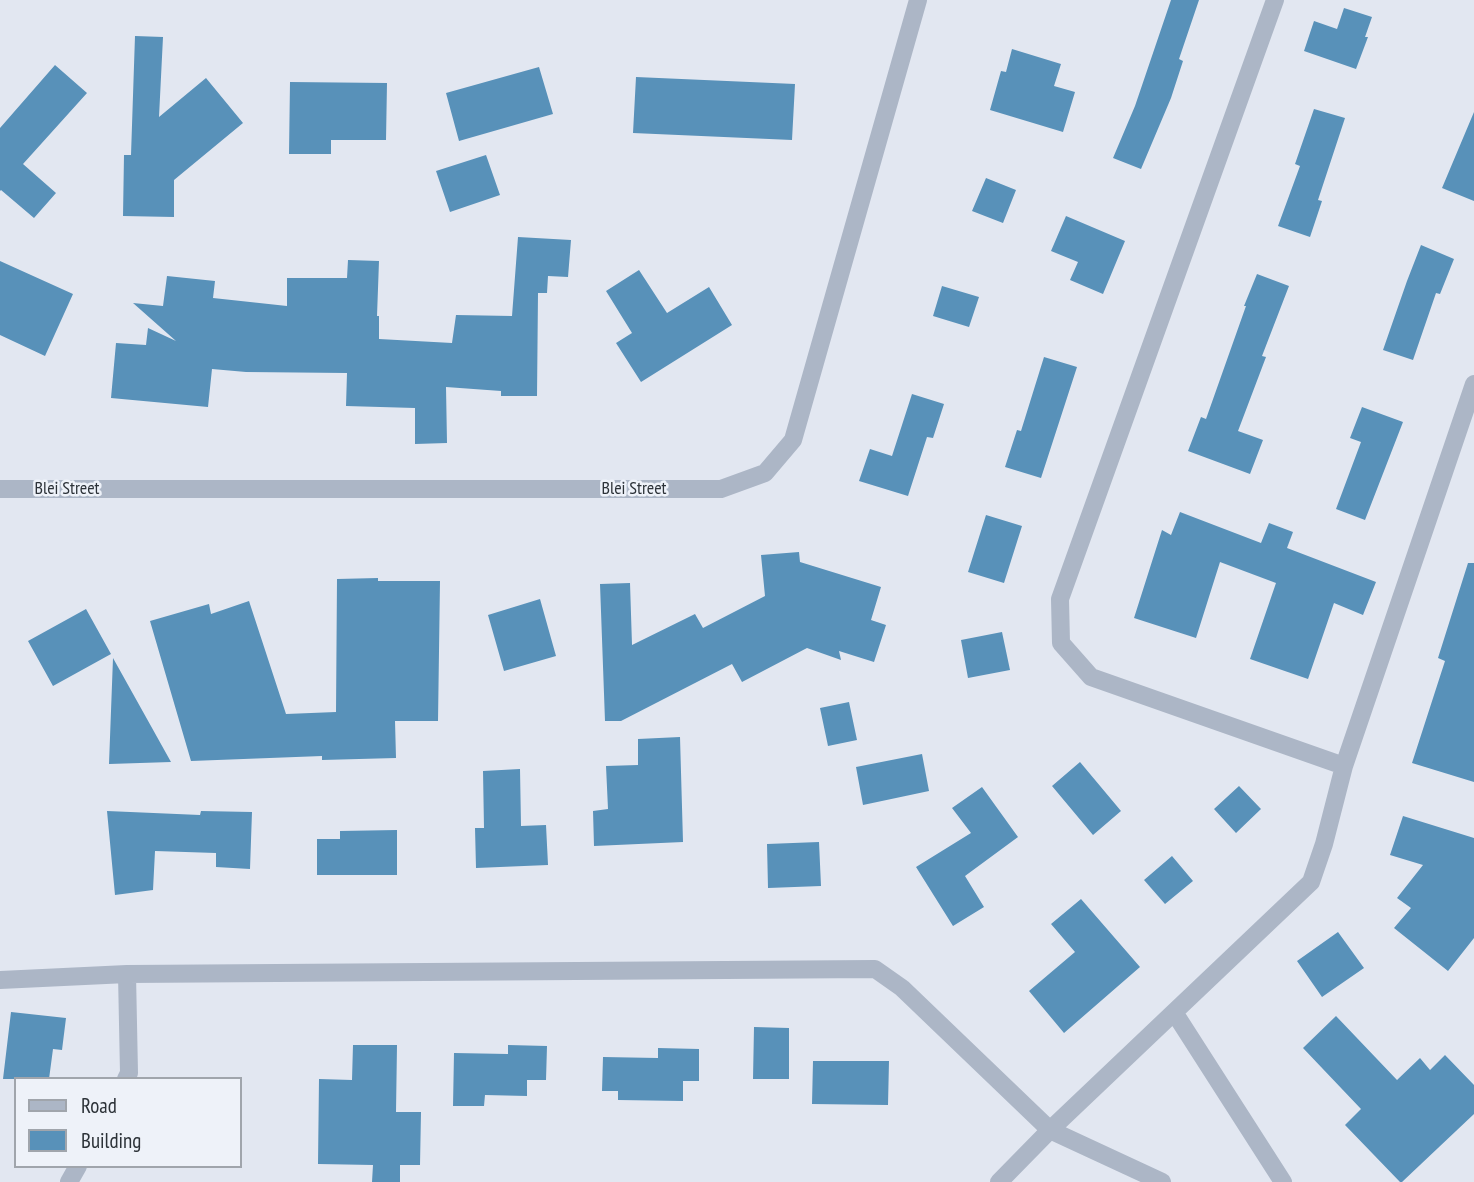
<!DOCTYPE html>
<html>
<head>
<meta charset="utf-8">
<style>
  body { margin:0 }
  #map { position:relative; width:1474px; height:1182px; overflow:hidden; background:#e2e7f1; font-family:"PT Sans Narrow",sans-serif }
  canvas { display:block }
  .legend { position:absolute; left:14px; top:1077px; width:228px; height:91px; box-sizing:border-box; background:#eef2f9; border:2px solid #a0a5ac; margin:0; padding:9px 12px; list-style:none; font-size:21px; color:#2c3238 }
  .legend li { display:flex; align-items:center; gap:14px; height:35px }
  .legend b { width:35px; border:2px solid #a0a5ac }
</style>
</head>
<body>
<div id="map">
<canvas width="1474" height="1182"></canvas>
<ul class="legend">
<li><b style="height:9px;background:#acb6c6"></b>Road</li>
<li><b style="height:19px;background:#5891b9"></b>Building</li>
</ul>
</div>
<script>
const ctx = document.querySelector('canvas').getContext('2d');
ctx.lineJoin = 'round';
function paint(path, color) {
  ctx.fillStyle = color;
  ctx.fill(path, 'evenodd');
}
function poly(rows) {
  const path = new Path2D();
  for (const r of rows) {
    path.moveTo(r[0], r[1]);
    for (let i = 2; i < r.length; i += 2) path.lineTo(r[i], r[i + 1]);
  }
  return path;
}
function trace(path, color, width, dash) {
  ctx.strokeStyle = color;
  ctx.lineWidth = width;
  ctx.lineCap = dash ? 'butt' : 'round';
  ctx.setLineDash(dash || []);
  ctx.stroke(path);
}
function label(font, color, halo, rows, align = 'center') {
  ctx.font = font + ' "PT Sans Narrow",sans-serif';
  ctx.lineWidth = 5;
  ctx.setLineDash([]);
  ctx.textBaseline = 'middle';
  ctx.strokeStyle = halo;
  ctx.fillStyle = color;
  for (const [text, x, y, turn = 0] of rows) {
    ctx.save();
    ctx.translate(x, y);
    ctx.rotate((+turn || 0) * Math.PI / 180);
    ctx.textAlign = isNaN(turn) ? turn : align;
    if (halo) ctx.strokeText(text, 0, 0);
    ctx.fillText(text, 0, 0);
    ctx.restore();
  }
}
paint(poly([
  [1171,0,1199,0,1179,59,1183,61,1171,98,1141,169,1113,158,1135,106],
  [1344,8,1372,17,1365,37,1368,37,1356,69,1304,51,1314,21,1337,29],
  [135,36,163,37,159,117,206,78,243,123,174,180,174,217,123,216,124,155,131,155],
  [1012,49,1061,64,1054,86,1075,92,1063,132,990,110,1001,71,1006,72],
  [55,65,87,93,23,164,56,193,34,218,1,190,0,191,0,128],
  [539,67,553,114,459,141,446,93],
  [636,77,795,84,792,140,633,133],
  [290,82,387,83,386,140,331,140,331,154,289,154],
  [1314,109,1345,118,1318,200,1322,201,1310,237,1278,226,1300,166,1295,164],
  [1474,112,1474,201,1442,188],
  [486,155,500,195,450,212,436,171],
  [986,178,1016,190,1003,223,972,211],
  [1066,216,1125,241,1103,294,1070,280,1078,262,1051,251],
  [518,237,571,240,568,277,548,276,547,293,538,293,537,396,501,396,501,391,446,387,447,443,415,444,415,408,346,406,347,373,246,372,212,369,208,407,111,398,116,343,146,345,148,328,176,341,133,303,163,306,167,276,215,281,213,298,287,306,287,278,347,278,348,260,379,261,377,316,379,316,379,339,452,343,456,315,512,316],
  [1421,245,1454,259,1440,294,1436,293,1413,360,1383,350,1407,281],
  [0,261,73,294,45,356,0,335],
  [639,270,667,313,709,287,732,325,641,382,616,343,632,333,606,291],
  [1257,274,1289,286,1262,356,1266,357,1238,431,1263,440,1250,474,1188,451,1201,417,1206,419,1246,306,1244,306],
  [942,286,979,297,969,327,933,316],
  [1044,357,1077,367,1041,478,1005,467,1017,430,1021,431],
  [912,394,944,404,933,438,927,437,908,496,859,481,870,449,892,456],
  [1362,407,1403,422,1365,520,1336,509,1361,442,1350,438],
  [1180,512,1261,543,1269,523,1293,532,1287,548,1376,582,1363,615,1334,603,1308,679,1250,659,1276,583,1220,562,1196,638,1134,618,1162,530,1171,535],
  [986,515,1022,526,1004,583,968,572],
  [799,552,800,562,881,587,871,620,886,625,874,662,839,651,841,660,807,648,742,682,732,664,621,721,605,721,600,584,630,583,632,645,695,614,703,628,765,596,761,555],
  [1468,563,1474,563,1474,782,1412,763,1445,661,1438,658],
  [378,578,378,581,440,581,438,721,395,721,396,758,322,760,322,756,191,761,150,621,209,604,211,614,249,601,286,714,336,712,337,579],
  [540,599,556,656,504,671,488,615],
  [86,609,111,654,53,686,28,641],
  [1002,632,1010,670,968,678,961,640],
  [113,658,171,762,109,764],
  [849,702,857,740,828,746,820,708],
  [680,737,683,842,594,846,593,811,608,809,606,766,638,765,638,739],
  [922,754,929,791,863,805,856,767],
  [1080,762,1121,811,1093,835,1052,786],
  [520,769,521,826,546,825,548,865,476,868,475,828,484,828,483,771],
  [1239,786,1261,809,1236,833,1214,809],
  [982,787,1018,837,965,876,984,907,953,926,916,867,971,833,952,808],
  [107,811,200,815,201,811,252,812,250,869,216,867,216,853,155,851,153,890,115,895],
  [1403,816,1474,838,1474,938,1448,971,1394,928,1411,908,1397,898,1423,865,1390,855],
  [397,830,397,875,317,875,317,839,340,839,340,831],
  [819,842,821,886,768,888,767,844],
  [1172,856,1193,881,1165,904,1144,880],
  [1081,899,1140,967,1064,1033,1029,991,1075,952,1051,924],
  [1338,932,1364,968,1322,997,1297,961],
  [11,1012,66,1018,62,1050,53,1049,49,1079,3,1079],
  [1336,1016,1397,1080,1420,1058,1430,1070,1445,1055,1474,1085,1474,1114,1402,1182,1400,1182,1345,1125,1361,1109,1303,1048],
  [754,1027,789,1028,789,1079,753,1079],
  [353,1045,397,1045,396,1112,421,1112,420,1165,400,1165,400,1182,372,1182,373,1165,318,1164,319,1079,352,1080],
  [508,1045,547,1046,546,1080,527,1080,527,1096,485,1095,484,1106,453,1106,454,1053,508,1054],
  [658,1048,699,1049,699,1081,683,1081,683,1101,618,1100,618,1091,602,1091,603,1057,658,1058],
  [813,1061,889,1061,888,1105,812,1104]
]), '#5891b9');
trace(poly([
  [1275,0,1060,599,1061,643,1091,677,1344,766],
  [0,489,721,489,765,473,793,440,918,0],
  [0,980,127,974,875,969,902,988,1050,1130,1162,1182],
  [1174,1012,1283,1182],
  [126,1079,129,1073,127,974],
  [69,1182,78,1166],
  [999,1182,1050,1130,1311,882,1324,844,1344,766,1474,384]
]), '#acb6c6', 18);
label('18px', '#2c3238', '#eef2f9', [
  ["Blei Street",67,489],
  ["Blei Street",634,489]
]);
</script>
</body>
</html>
